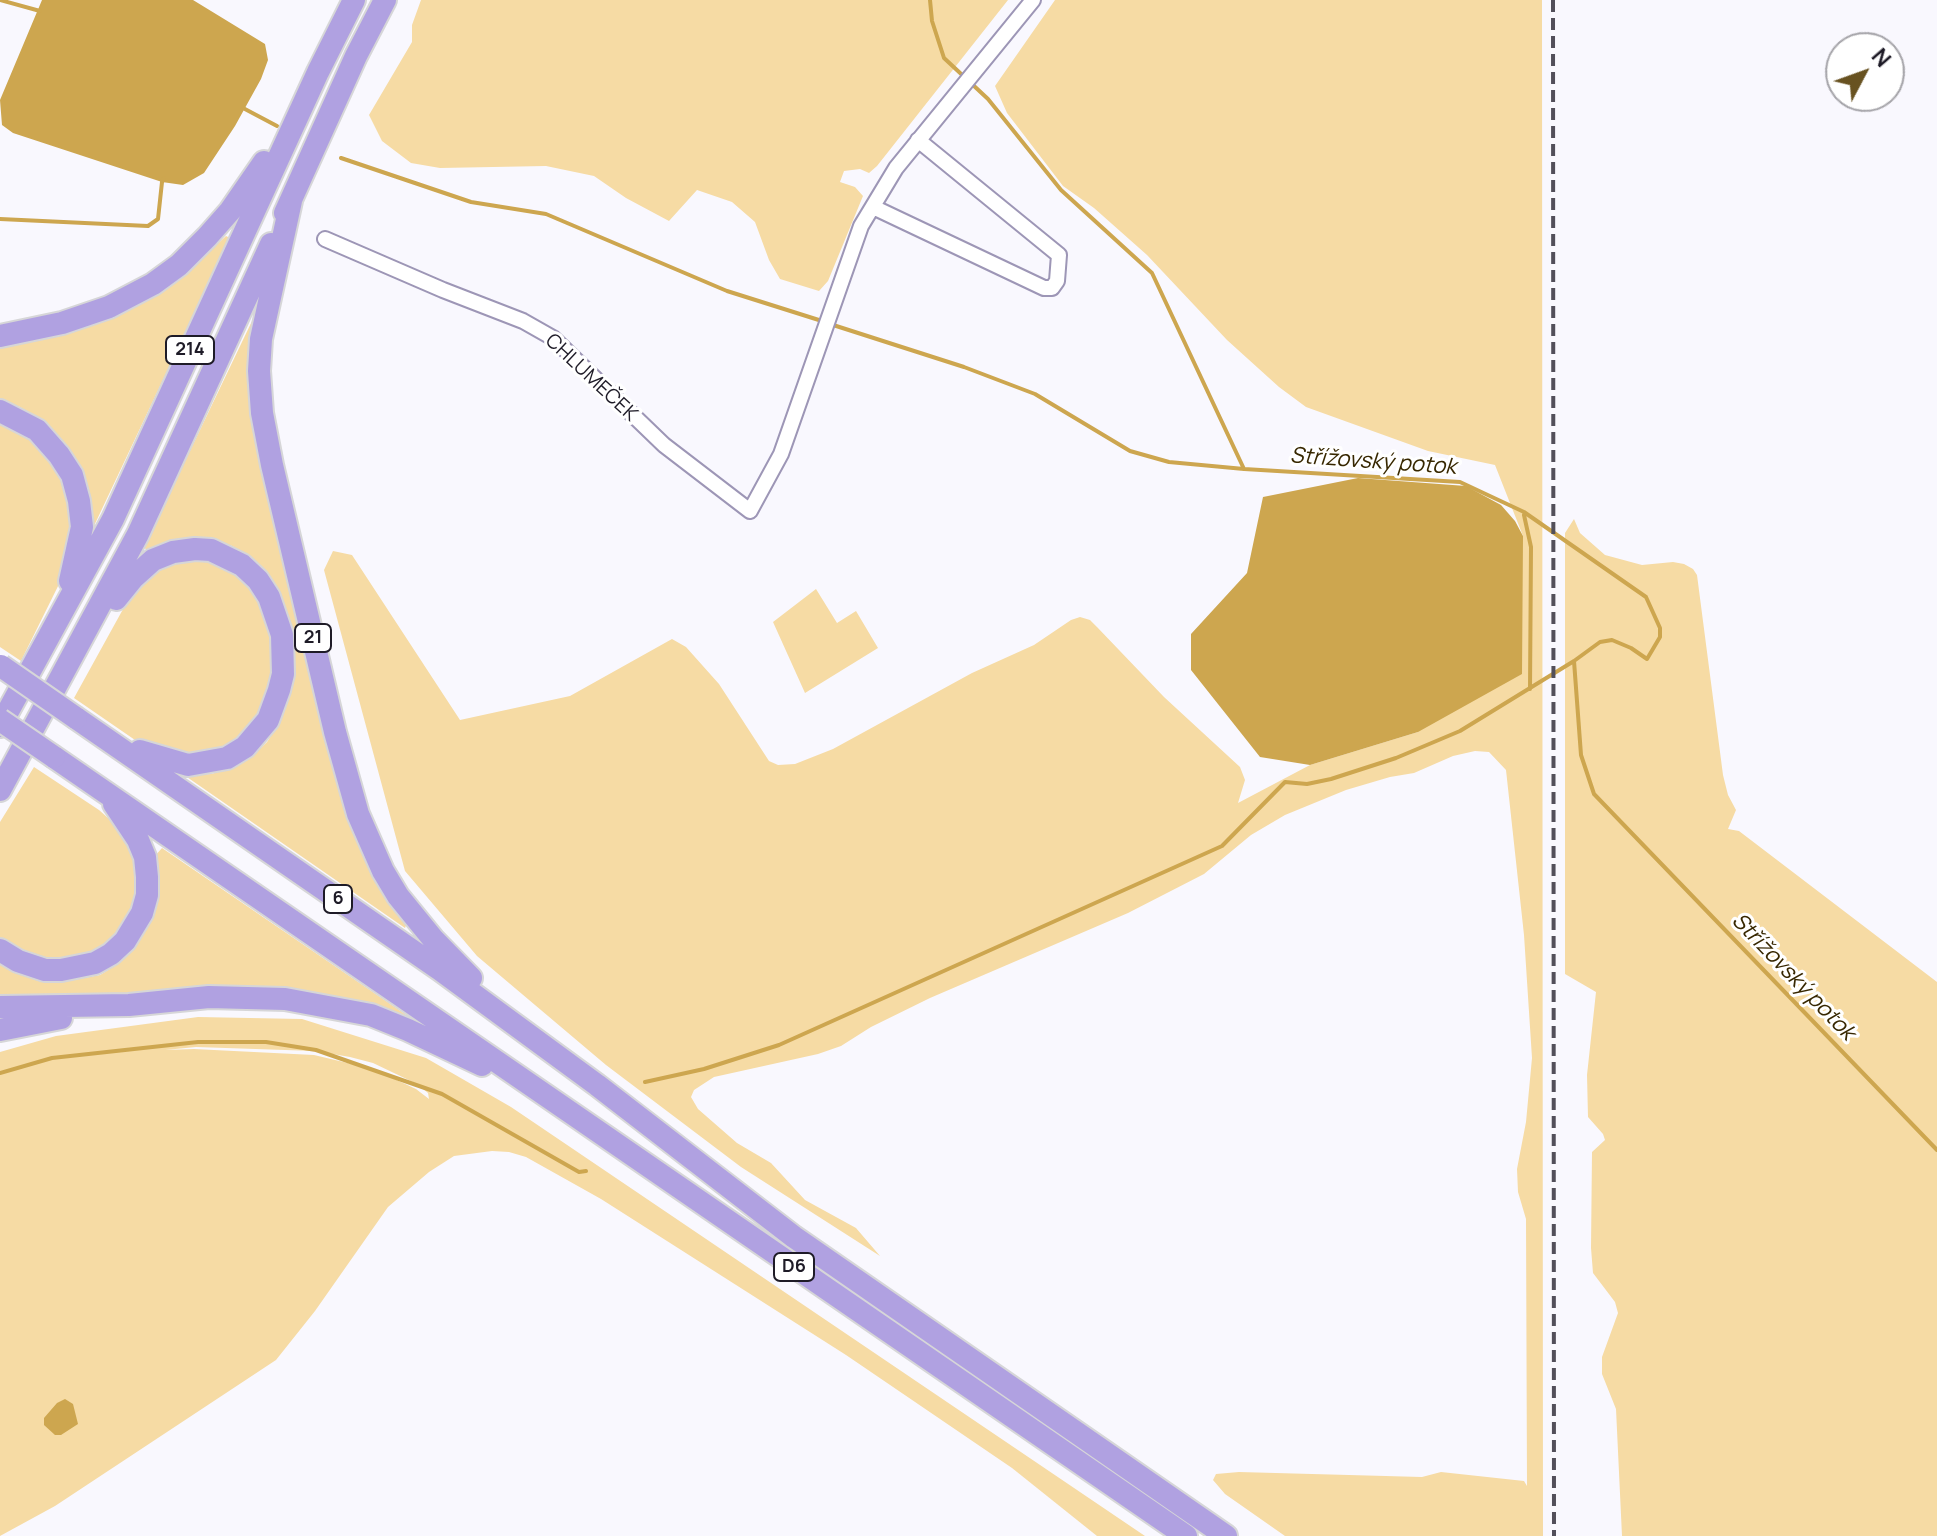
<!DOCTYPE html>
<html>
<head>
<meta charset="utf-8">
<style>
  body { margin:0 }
  #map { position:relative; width:1937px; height:1536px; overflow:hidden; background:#f9f8fe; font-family:Manrope,sans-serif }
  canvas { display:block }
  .north { position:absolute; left:1825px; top:32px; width:80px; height:80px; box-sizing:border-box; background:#fff; border:2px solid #a5a4a9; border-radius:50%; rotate:49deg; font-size:22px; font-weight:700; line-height:32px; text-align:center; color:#1e1b27 }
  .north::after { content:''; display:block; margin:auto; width:28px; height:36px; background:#685221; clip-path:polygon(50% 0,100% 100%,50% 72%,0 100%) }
</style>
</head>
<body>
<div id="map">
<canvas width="1937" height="1536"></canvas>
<div class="north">N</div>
</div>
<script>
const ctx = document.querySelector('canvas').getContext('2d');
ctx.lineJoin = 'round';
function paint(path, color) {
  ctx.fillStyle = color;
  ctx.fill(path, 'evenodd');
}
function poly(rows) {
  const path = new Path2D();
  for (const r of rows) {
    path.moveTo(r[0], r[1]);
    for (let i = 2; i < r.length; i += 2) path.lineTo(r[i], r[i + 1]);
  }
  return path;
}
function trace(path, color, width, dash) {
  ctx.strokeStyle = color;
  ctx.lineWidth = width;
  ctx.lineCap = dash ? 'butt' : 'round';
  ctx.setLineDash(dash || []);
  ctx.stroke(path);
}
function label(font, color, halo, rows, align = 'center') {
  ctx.font = font + ' Manrope,sans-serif';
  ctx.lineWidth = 6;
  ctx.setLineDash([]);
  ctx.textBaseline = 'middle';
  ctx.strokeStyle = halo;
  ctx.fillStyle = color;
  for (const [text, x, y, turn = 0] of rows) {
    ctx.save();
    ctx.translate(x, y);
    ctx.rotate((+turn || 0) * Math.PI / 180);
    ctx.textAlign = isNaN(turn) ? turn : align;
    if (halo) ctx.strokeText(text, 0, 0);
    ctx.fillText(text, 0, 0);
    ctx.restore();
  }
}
paint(poly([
  [421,0,1008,0,877,166,869,173,860,169,844,171,840,182,855,187,863,196,828,281,819,291,780,279,769,260,755,222,732,202,697,190,669,221,626,198,594,176,546,166,440,168,411,163,382,141,369,115,412,42,412,25],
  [1055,0,1542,0,1543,1536,1285,1536,1225,1494,1213,1480,1216,1474,1239,1472,1422,1477,1441,1472,1524,1481,1527,1486,1526,1219,1518,1192,1517,1169,1526,1122,1532,1058,1524,935,1506,770,1489,752,1475,751,1453,756,1414,773,1390,777,1346,790,1285,815,1251,835,1204,874,1128,913,930,998,871,1027,841,1046,818,1054,714,1077,694,1090,691,1097,698,1109,737,1143,771,1163,805,1200,856,1228,880,1256,741,1167,606,1065,477,956,405,871,324,570,333,551,352,555,460,720,570,696,672,639,686,647,719,684,769,761,778,765,795,764,833,749,972,673,1034,645,1071,620,1080,617,1090,620,1097,627,1164,697,1240,767,1245,780,1238,803,1310,765,1418,732,1523,536,1495,465,1428,451,1306,407,1279,387,1227,340,1147,255,1094,208,1063,186,1007,113,995,86],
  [226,236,230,238,93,528,90,498,82,470,68,448,44,422,20,407,0,399,0,347,72,330,189,270],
  [252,321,250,393,257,449,338,774,407,923,405,928,184,775,211,774,232,768,252,756,267,742,278,725,290,693,294,675,293,633,286,610,279,592,267,573,249,556,232,546,213,539,195,538,170,541,147,551,144,547],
  [0,419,32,436,65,478,75,527,66,570,21,661,0,647],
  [1574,519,1580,533,1605,555,1642,565,1673,562,1684,564,1693,569,1697,575,1723,775,1728,795,1736,810,1728,829,1739,831,1937,982,1937,1536,1622,1536,1616,1409,1602,1374,1602,1357,1618,1313,1615,1302,1593,1273,1591,1248,1592,1152,1605,1140,1603,1134,1588,1117,1587,1075,1596,992,1565,974,1565,533],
  [209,557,253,584,269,616,275,673,253,730,224,751,188,758,153,749,135,740,74,698,138,582,175,559],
  [816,589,837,623,856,611,878,648,805,693,773,622],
  [34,767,99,810,116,825,135,857,142,894,108,950,61,965,0,944,0,822],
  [162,848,424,1027,161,993,0,1001,0,964,13,972,43,982,62,982,100,975,118,964,134,949,153,918,159,896,159,876,154,857],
  [198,1017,302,1019,426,1058,511,1107,1145,1536,1097,1536,1012,1468,846,1355,601,1199,526,1157,509,1152,492,1151,454,1156,429,1172,388,1207,315,1311,276,1360,55,1506,0,1536,0,1052,56,1036],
  [196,1047,315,1051,350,1057,373,1063,417,1084,428,1093,429,1099,416,1089,373,1069,314,1055,194,1049,165,1050]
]), '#f6dba4');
paint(poly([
  [42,0,193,0,265,44,268,60,261,79,235,126,204,173,183,185,162,182,13,133,2,125,0,100],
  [1358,478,1466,486,1501,505,1515,521,1523,536,1522,674,1418,732,1310,765,1260,757,1191,670,1191,634,1247,573,1263,497],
  [65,1399,73,1404,78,1424,61,1435,55,1435,44,1425,44,1418,57,1403]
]), '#cda64f');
trace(poly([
  [0,0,40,11],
  [930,0,932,21,944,58,988,99,1061,190,1152,273,1244,469,1460,482,1524,512,1646,597,1660,628,1660,637,1647,659,1631,648,1612,640,1600,642,1574,661,1581,755,1594,794,1937,1150],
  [243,108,277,126],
  [341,158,471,202,546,214,727,291,822,321],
  [0,219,148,226,158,219,162,182,164,178],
  [830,324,964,367,1035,394,1130,451,1169,462,1244,469],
  [1524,515,1531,547,1530,689],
  [0,1073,52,1058,198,1042,266,1042,316,1050,442,1094,579,1172,586,1171],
  [645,1082,704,1069,779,1045,1222,846,1285,782,1307,784,1331,779,1396,758,1460,731,1574,661]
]), '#cda64f', 4);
const minor = poly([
  [873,207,1044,288,1052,288,1057,281,1059,255,918,140],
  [325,239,443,290,523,321,553,338,664,445,750,511,781,454,861,226,896,168,1033,0]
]);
const highway = poly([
  [291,201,261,339,259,371,262,413,272,465,335,732,358,814,383,871,398,896,433,939,471,978],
  [285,213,356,56,385,0],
  [0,336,62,323,109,307,153,284,179,265,207,237,230,211,264,162],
  [0,411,37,430,59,455,72,475,79,501,82,527,70,581],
  [116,599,133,578,153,560,173,552,195,549,211,550,242,565,258,580,269,597,282,635,283,674,279,690,268,720,245,747,227,758,188,765,140,751],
  [76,718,439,969,597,1085,794,1237,1226,1536],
  [0,726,113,519,318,72,354,0],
  [54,757,1186,1536],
  [0,790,138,534,271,244],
  [0,950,18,961,45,970,61,970,95,963,111,954,125,941,142,913,147,895,147,877,145,857,138,840,114,804],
  [0,1007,129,1005,209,997,285,999,371,1015,408,1030,482,1065],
  [0,1030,61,1018]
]);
trace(minor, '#9d96b6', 18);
trace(highway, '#d6d6d8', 26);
trace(minor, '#fff', 14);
trace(highway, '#b0a1e1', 22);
trace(poly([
  [1553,0,1554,1536]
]), '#524f5a', 4, [12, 6]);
const highwayBridge = poly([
  [1,666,76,718],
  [0,720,54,757]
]);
trace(highwayBridge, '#d6d6d8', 26, []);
trace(highwayBridge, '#b0a1e1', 22);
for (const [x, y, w] of [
  [190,350,48],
  [313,638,36],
  [338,899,28],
  [794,1267,40]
]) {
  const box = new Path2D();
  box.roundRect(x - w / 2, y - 14, w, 28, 6);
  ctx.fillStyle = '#fff';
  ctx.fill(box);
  trace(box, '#1e1b27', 2);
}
label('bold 18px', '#1e1b27', null, [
  ["214",190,350],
  ["21",313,638],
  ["6",338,899],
  ["D6",794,1267]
]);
label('20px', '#1e1b27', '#fff', [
  ["CHLUMEČEK",591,378,43]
]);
label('italic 22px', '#372700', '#fff', [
  ["Střížovský potok",1373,462,4],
  ["Střížovský potok",1793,977,46]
]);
</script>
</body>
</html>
